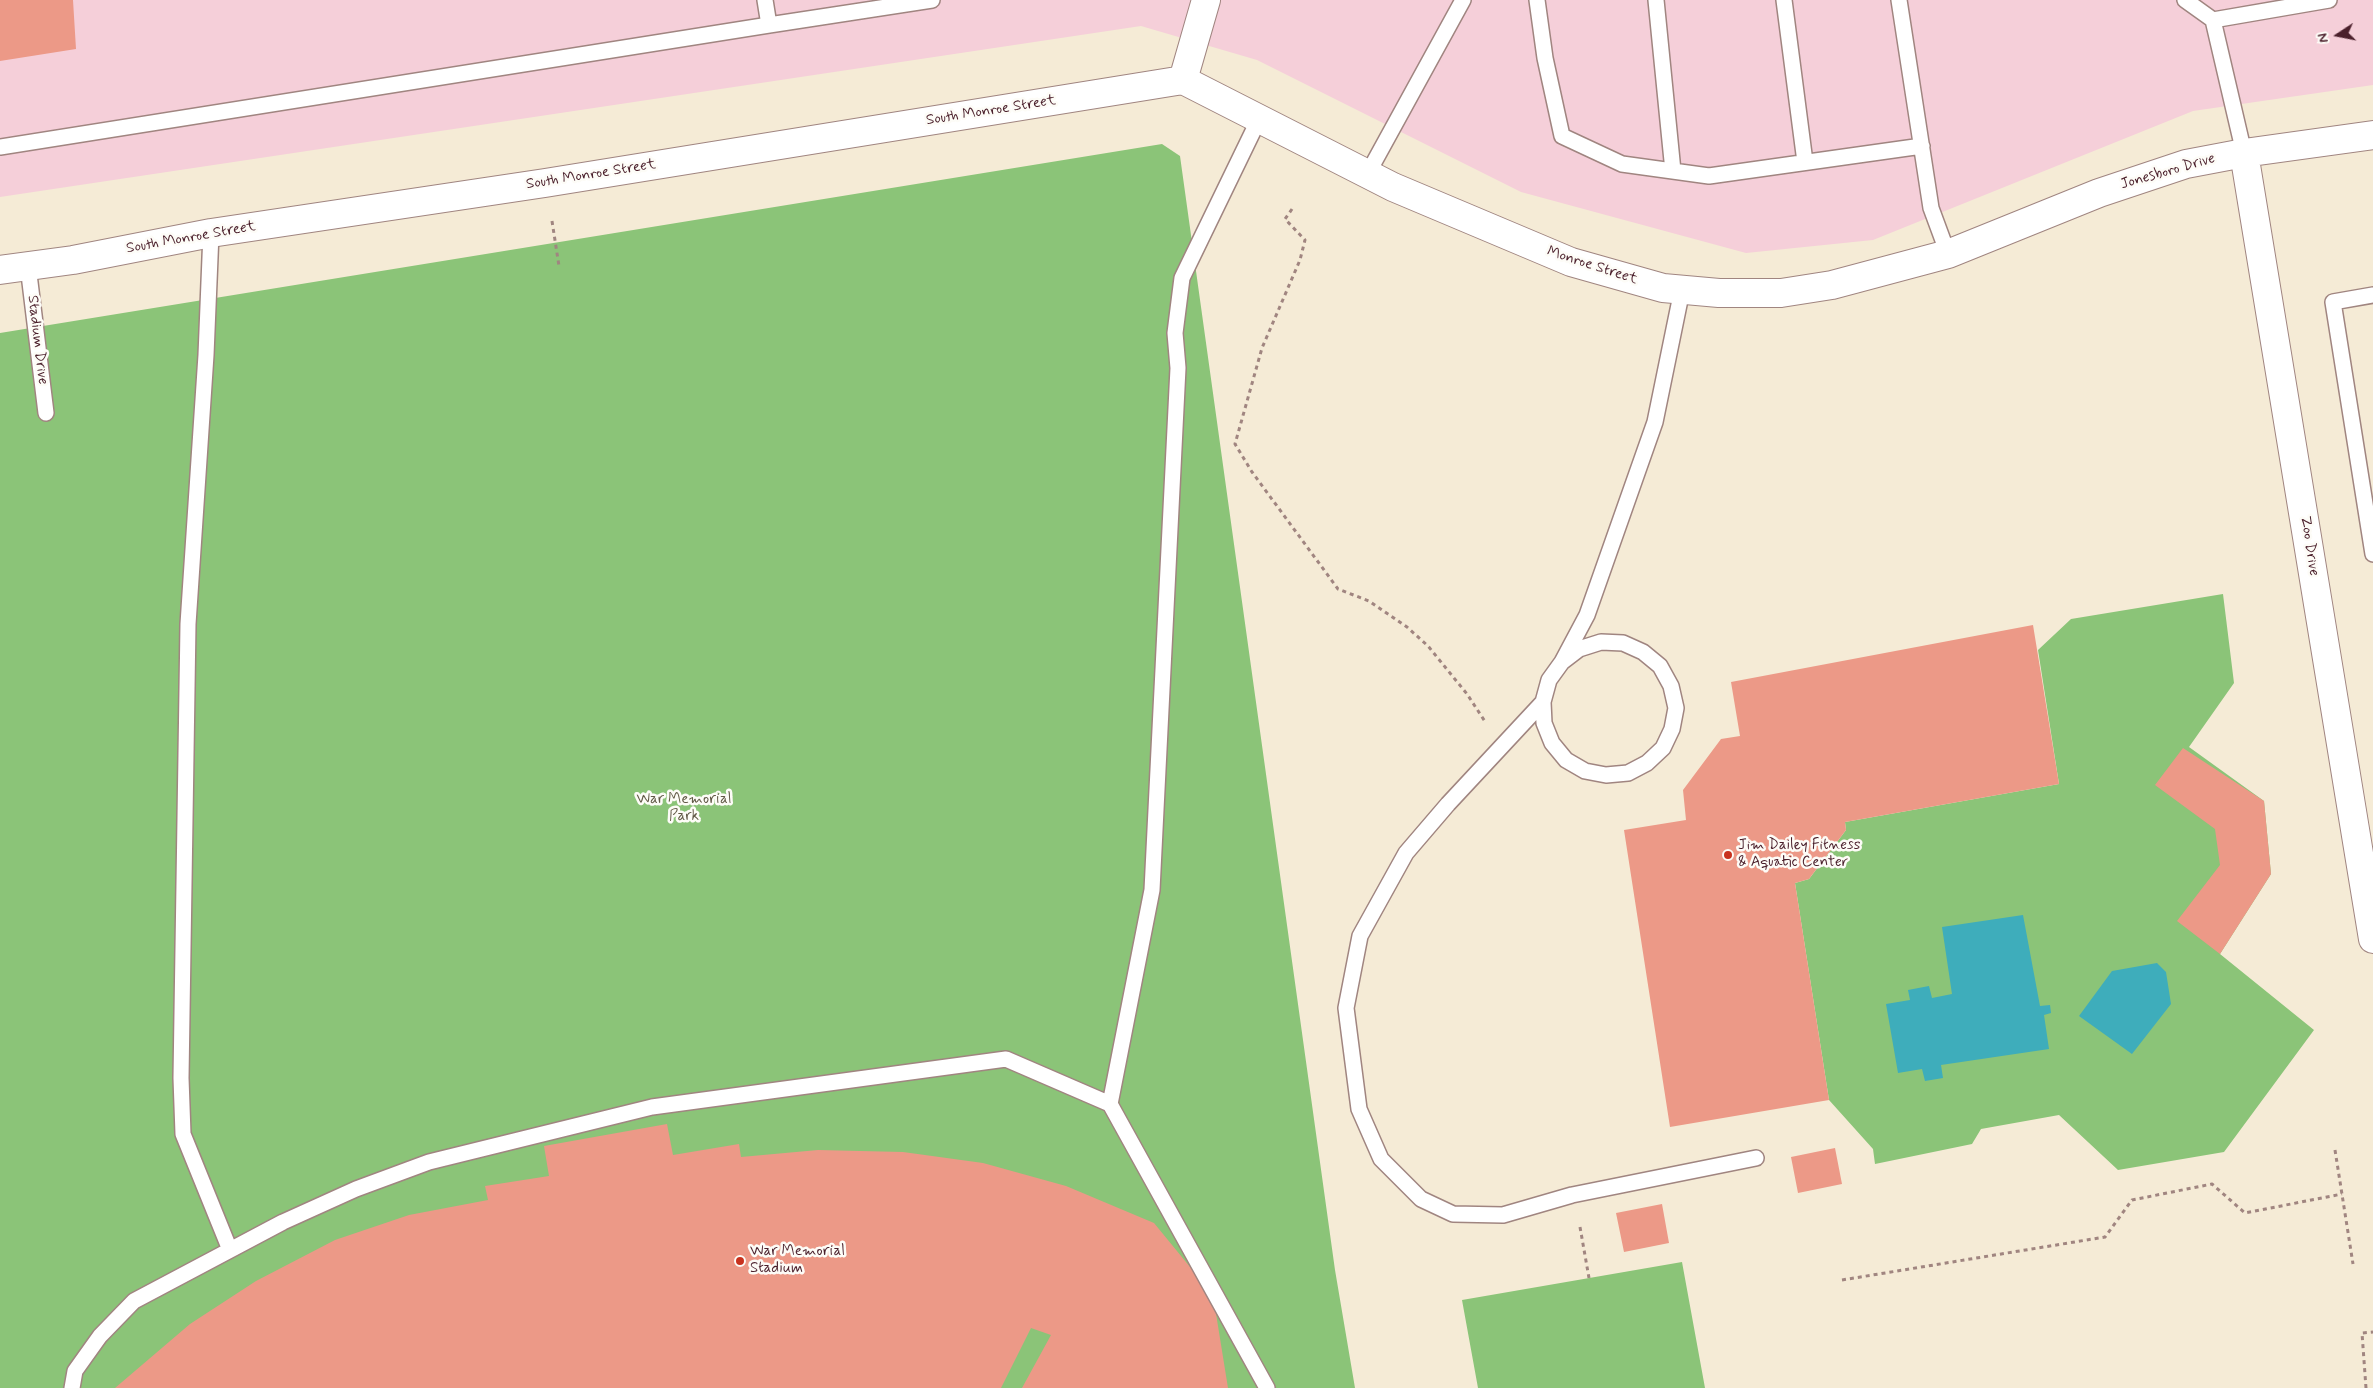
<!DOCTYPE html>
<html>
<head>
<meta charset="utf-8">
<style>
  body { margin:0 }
  #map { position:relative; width:2373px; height:1388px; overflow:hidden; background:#f5ebd6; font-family:Mynerve,sans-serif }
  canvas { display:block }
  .north { position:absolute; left:2313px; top:10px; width:50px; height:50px; -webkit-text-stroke:4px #fdfcf7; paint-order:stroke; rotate:259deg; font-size:14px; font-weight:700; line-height:20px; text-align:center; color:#4a1f2b }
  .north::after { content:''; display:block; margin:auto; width:18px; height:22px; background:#4a1f2b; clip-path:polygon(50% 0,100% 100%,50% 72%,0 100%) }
</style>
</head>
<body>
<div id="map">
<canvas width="2373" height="1388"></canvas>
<div class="north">N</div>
</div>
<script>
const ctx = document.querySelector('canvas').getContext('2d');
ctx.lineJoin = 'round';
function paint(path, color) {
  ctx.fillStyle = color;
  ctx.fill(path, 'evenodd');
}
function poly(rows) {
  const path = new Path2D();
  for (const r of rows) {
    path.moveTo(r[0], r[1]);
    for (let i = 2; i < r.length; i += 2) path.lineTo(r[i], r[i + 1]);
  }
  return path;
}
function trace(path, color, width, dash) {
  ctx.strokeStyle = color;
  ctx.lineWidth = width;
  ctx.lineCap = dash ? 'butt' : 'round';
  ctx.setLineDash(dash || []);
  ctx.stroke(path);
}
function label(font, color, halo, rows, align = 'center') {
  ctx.font = font + ' Mynerve,sans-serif';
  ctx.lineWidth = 5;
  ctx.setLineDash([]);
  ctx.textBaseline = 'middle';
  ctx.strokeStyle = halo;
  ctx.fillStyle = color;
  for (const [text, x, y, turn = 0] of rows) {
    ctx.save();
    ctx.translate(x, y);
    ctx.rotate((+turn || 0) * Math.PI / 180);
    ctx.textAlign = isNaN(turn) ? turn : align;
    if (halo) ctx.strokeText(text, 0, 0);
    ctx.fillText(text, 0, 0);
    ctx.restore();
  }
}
paint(poly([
  [0,0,2373,0,2373,85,2193,111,1873,240,1746,253,1521,192,1257,60,1141,26,0,197]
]), '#f5cfd9');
paint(poly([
  [1162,144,1180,156,1335,1270,1355,1388,0,1388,0,333],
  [2223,594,2234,683,2189,747,2264,801,2271,874,2220,954,2314,1030,2224,1152,2118,1170,2059,1115,1981,1129,1972,1144,1875,1164,1873,1149,1829,1100,1795,883,1809,879,1846,830,1845,822,2059,784,2038,650,2071,619],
  [1682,1262,1705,1388,1478,1388,1462,1300]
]), '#8bc478');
paint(poly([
  [2023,915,2040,1006,2050,1005,2051,1013,2044,1015,2049,1049,1941,1065,1943,1078,1925,1081,1922,1069,1898,1073,1886,1004,1910,1000,1908,990,1929,986,1932,998,1952,994,1942,927],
  [2157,963,2166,972,2171,1004,2132,1054,2079,1016,2112,971]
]), '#3eadbb');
paint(poly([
  [0,0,73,0,76,49,0,61],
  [2033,625,2059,784,1845,822,1846,830,1809,879,1795,883,1829,1100,1670,1127,1624,830,1686,820,1683,790,1721,739,1740,736,1731,682],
  [2183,748,2264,801,2271,874,2220,954,2177,921,2220,865,2215,829,2155,785],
  [667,1124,673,1155,739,1144,741,1157,818,1150,903,1152,983,1163,1066,1186,1154,1223,1213,1295,1228,1388,1022,1388,1051,1335,1031,1328,1001,1388,115,1388,190,1324,256,1281,335,1240,409,1215,488,1200,485,1186,549,1176,544,1146],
  [1835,1148,1842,1184,1798,1193,1791,1157],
  [1662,1204,1669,1243,1624,1252,1616,1213]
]), '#ec9987');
const service = poly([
  [765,0,769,25,932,0],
  [1537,0,1545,58,1562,136,1622,164,1709,176,1922,146],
  [1656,0,1673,171],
  [1784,0,1805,162],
  [1899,0,1931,208,1948,254],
  [2185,0,2213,20,2244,153],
  [2213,20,2329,0],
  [0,147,769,25],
  [1367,175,1463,0],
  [211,233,206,355,188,624,181,1078,183,1134,230,1250],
  [28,266,46,413],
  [2373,295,2333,302,2373,554],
  [1562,662,1579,649,1601,642,1623,643,1643,652,1660,666,1671,686,1676,708,1672,729,1663,748,1647,763,1628,773,1606,775,1585,771,1566,760,1552,743,1544,723,1543,702,1549,680,1562,662,1587,615,1655,422,1682,290],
  [1543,702,1448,804,1406,853,1360,936,1346,1008,1359,1109,1381,1159,1421,1199,1453,1214,1503,1215,1572,1195,1756,1158],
  [1110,1104,1152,890,1178,368,1175,333,1182,278,1259,119],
  [72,1388,75,1371,100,1336,134,1301,283,1222,356,1189,429,1162,652,1107,1006,1059,1110,1104,1267,1388]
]);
const minor = poly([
  [1183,80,1393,187,1571,262,1663,288,1719,293,1781,293,1832,285,1948,254,2099,193,2186,164,2244,153,2373,135],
  [1183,80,1206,0],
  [2244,153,2373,939],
  [0,270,73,260,211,233,545,183,1183,80]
]);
trace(service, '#a08580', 18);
trace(minor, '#a08580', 30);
trace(poly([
  [1292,209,1285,219,1305,240,1300,260,1262,348,1235,444,1252,472,1338,589,1369,601,1407,627,1428,646,1467,694,1486,723],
  [552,221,559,266],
  [2335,1150,2353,1264],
  [1580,1227,1589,1278],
  [1842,1280,2105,1237,2132,1200,2212,1184,2245,1213,2342,1194],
  [2366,1388,2362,1333,2373,1332]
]), '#a08580', 3, [4, 4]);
trace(service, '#fff', 15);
trace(minor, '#fff', 28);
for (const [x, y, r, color] of [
  [1728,855,5,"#c8321e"],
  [740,1261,5,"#c8321e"]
]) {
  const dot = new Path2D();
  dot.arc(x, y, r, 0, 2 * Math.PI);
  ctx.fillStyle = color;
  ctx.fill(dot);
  trace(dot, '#fdfcf7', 2);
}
label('15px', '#4a1f2b', '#fdfcf7', [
  ["South Monroe Street",991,111,-9],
  ["Jonesboro Drive",2168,172,-16],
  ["South Monroe Street",591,175,-9],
  ["South Monroe Street",191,238,-10],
  ["Monroe Street",1592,266,18],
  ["Stadium Drive",37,340,83],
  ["Zoo Drive",2309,546,81]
]);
label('15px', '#615946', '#fdfcf7', [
  ["War Memorial",684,800],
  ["Park",684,817]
]);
label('15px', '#4a1f2b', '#fdfcf7', [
  ["Jim Dailey Fitness",1738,846],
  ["& Aquatic Center",1738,863],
  ["War Memorial",750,1252],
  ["Stadium",750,1269]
], 'left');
</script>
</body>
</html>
